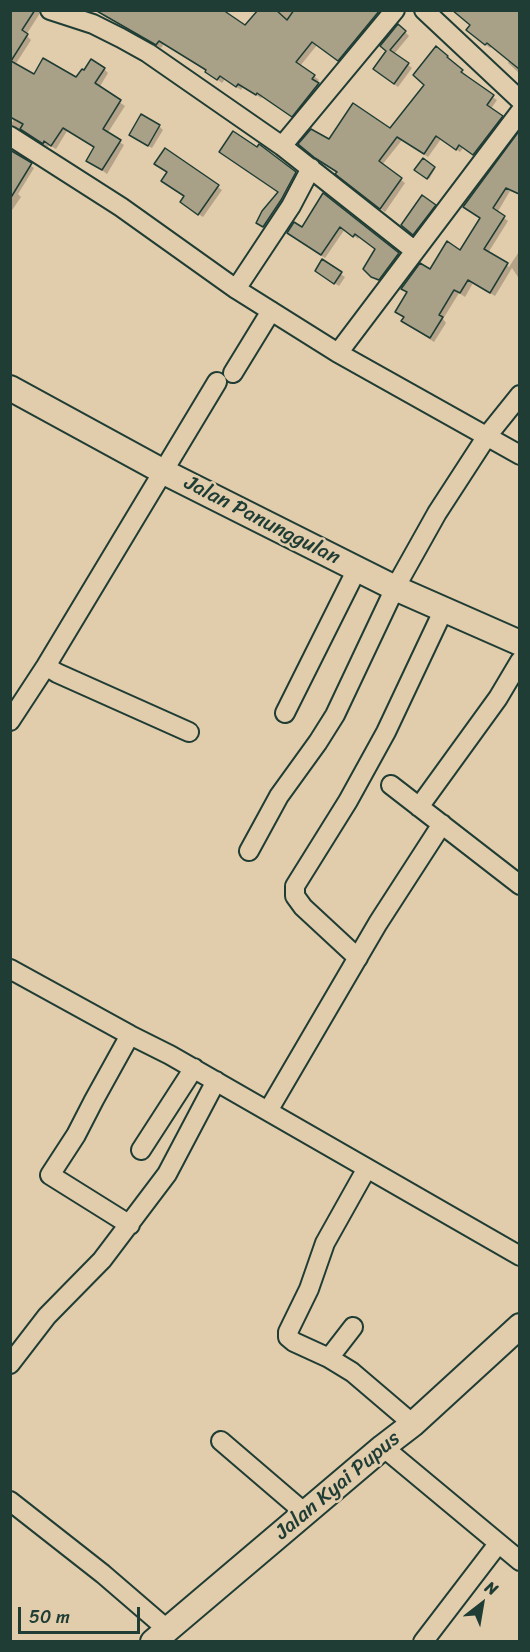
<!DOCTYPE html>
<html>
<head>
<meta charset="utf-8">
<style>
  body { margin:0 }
  #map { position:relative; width:530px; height:1652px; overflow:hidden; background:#e1ccab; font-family:Sriracha,sans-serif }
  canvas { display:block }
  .frame { position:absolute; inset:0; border:12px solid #1f3d34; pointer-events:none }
  .north { position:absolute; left:452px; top:1574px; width:60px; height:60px; -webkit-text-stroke:4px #e1ccab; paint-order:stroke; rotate:31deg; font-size:16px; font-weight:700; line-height:24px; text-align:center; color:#1f3d34 }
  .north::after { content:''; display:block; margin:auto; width:21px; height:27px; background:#1f3d34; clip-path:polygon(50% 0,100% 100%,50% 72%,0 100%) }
  .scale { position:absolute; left:18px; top:1607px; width:122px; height:27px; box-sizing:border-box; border:3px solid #1f3d34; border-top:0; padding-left:8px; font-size:18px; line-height:21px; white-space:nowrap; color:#1f3d34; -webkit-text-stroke:4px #e1ccab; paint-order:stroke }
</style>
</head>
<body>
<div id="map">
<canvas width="530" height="1652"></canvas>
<div class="frame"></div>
<div class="north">N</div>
<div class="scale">50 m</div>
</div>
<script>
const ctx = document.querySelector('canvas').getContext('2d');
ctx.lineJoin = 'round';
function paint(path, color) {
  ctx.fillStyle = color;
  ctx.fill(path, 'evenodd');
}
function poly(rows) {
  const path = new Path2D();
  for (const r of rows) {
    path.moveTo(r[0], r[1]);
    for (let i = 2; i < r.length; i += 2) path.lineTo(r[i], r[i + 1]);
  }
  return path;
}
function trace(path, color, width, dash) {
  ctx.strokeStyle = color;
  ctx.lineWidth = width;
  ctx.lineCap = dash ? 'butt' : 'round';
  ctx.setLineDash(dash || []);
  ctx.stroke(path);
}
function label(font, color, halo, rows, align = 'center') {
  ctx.font = font + ' Sriracha,sans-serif';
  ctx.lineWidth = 5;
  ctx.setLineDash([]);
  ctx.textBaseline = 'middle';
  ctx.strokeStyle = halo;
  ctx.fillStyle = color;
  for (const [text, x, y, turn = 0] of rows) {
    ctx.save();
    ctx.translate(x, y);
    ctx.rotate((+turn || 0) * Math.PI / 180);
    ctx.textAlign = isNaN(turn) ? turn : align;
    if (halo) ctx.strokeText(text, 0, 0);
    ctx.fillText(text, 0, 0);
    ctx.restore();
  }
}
paint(poly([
  [10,10,42,10,26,35,31,40,15,65,34,76,76,79,104,69,108,73,99,88,125,106,107,134,124,145,107,174,88,160,95,148,67,131,56,149,49,145,48,147,22,130,15,129,11,125,18,110,10,106],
  [133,10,224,10,223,12,246,27,260,10,382,10,381,13,384,15,343,64,317,45,300,66,319,80,316,83,323,89,297,120,262,97,261,98,243,87,241,90,225,79,222,83,206,71,164,44,161,48,128,29,124,25],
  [453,10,520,10,520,74,508,63,510,60,492,46,490,48,472,34,472,25],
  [405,32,409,36,394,54,412,68,398,87,378,73,387,51],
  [447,57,466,75,464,77,497,100,490,110,506,121,478,158,463,148,460,152,441,139,428,157,402,140,382,165,405,183,385,212,341,178,338,172,330,141,390,130],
  [159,126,163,130,152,148,134,138],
  [520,134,520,195,510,191,497,213,508,221,488,253,509,267,520,250,520,280,512,268,495,296,473,283,465,297,459,293,443,319,446,323,434,342,408,325,403,321,405,318,397,312,408,294,403,288,461,252,482,219,465,207],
  [165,150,222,190,203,217,185,205,185,197,163,181,168,173,160,167],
  [10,151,34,168,18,194,21,197,10,213],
  [434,168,435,169,429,179,416,170],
  [295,173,299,177,267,230,262,226,280,192],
  [323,195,402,258,383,283,376,280,365,268,376,250,359,237,358,239,345,229,325,258,288,233,303,229],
  [435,206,438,210,417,238,406,229],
  [322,262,345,277,339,286,316,271]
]), '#0003');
const building = poly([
  [10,10,35,10,22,30,28,34,11,61,34,74,43,58,76,77,82,69,84,70,91,59,105,68,95,83,121,100,103,129,121,140,102,170,86,161,94,147,63,128,51,146,44,141,43,144,20,129,23,124,10,117,10,10],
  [95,10,223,10,245,25,258,10,276,10,287,20,294,10,380,10,338,61,312,42,296,62,315,75,312,79,319,83,292,117,257,93,256,95,238,84,236,87,220,76,217,80,205,72,206,70,159,41,156,45,95,10],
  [452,10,519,10,519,69,487,43,485,45,466,30,470,25,452,10],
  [398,24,406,31,390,50,409,63,394,84,373,69,386,51,380,46,398,24],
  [436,46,448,56,447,57,463,70,461,72,494,95,487,105,503,116,473,155,459,145,456,150,436,136,424,154,397,137,379,161,402,178,380,209,335,174,337,172,315,158,298,144,311,129,329,139,353,103,390,128,424,85,413,75,436,46],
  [141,114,160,125,148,146,129,135,141,114],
  [233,131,257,147,259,144,296,172,281,200,263,227,256,223,262,211,278,192,219,152,233,131],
  [519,131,519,194,506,188,493,208,505,216,484,249,508,263,490,293,468,280,460,293,454,290,439,315,443,317,430,338,401,321,404,317,395,312,407,292,401,289,420,263,430,269,447,241,460,250,480,218,463,207,519,131],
  [165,148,219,185,198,215,180,202,184,196,161,181,167,172,154,164,165,148],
  [10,150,32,163,10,199,10,150],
  [423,158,435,167,427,179,414,170,423,158],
  [323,193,399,253,379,280,371,277,363,269,375,249,355,234,353,237,340,227,321,255,287,233,294,222,302,227,323,193],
  [422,195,436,205,413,235,401,225,422,195],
  [322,259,342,272,334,284,315,271,322,259]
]);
paint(building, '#a8a188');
trace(building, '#1f3d34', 1.5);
const minor = poly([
  [50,10,93,24,121,38,148,53,282,146,415,251],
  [424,10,520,100],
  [10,136,121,207,236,289,338,353,520,455],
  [282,146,395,10],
  [236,289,291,206,311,168],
  [338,353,520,112],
  [233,373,271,311],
  [46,666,57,673,189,732],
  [285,713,357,569],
  [10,721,46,666,217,382],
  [391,785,520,885],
  [419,807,498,698,520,661],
  [249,851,279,796,318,742,335,715,395,588,437,513,487,436,520,395],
  [358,958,303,907,295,896,295,886,348,801,386,732,444,609],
  [10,969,130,1035,170,1055,520,1256],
  [268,1111,378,923,442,824],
  [141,1150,194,1068],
  [130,1225,50,1175,76,1135,94,1100,130,1035],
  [353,1327,329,1358,352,1372,413,1424],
  [329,1358,294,1342,288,1337,288,1332,309,1289,325,1243,367,1168],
  [10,1364,47,1316,102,1260,167,1174,216,1081],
  [221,1441,305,1513],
  [383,1447,520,1561],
  [10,1501,103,1574,168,1630],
  [423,1642,498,1544]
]);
const major = poly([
  [10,388,162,471,357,569,395,588,520,643],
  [153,1642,383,1447,413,1424,520,1326]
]);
trace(minor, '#1f3d34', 22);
trace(major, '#1f3d34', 28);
trace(minor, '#e1ccab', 18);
trace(major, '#e1ccab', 24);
label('21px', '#1f3d34', '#e1ccab', [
  ["Jalan Panunggulan",262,521,27],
  ["Jalan Kyai Pupus",338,1486,-40]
]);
</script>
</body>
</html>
